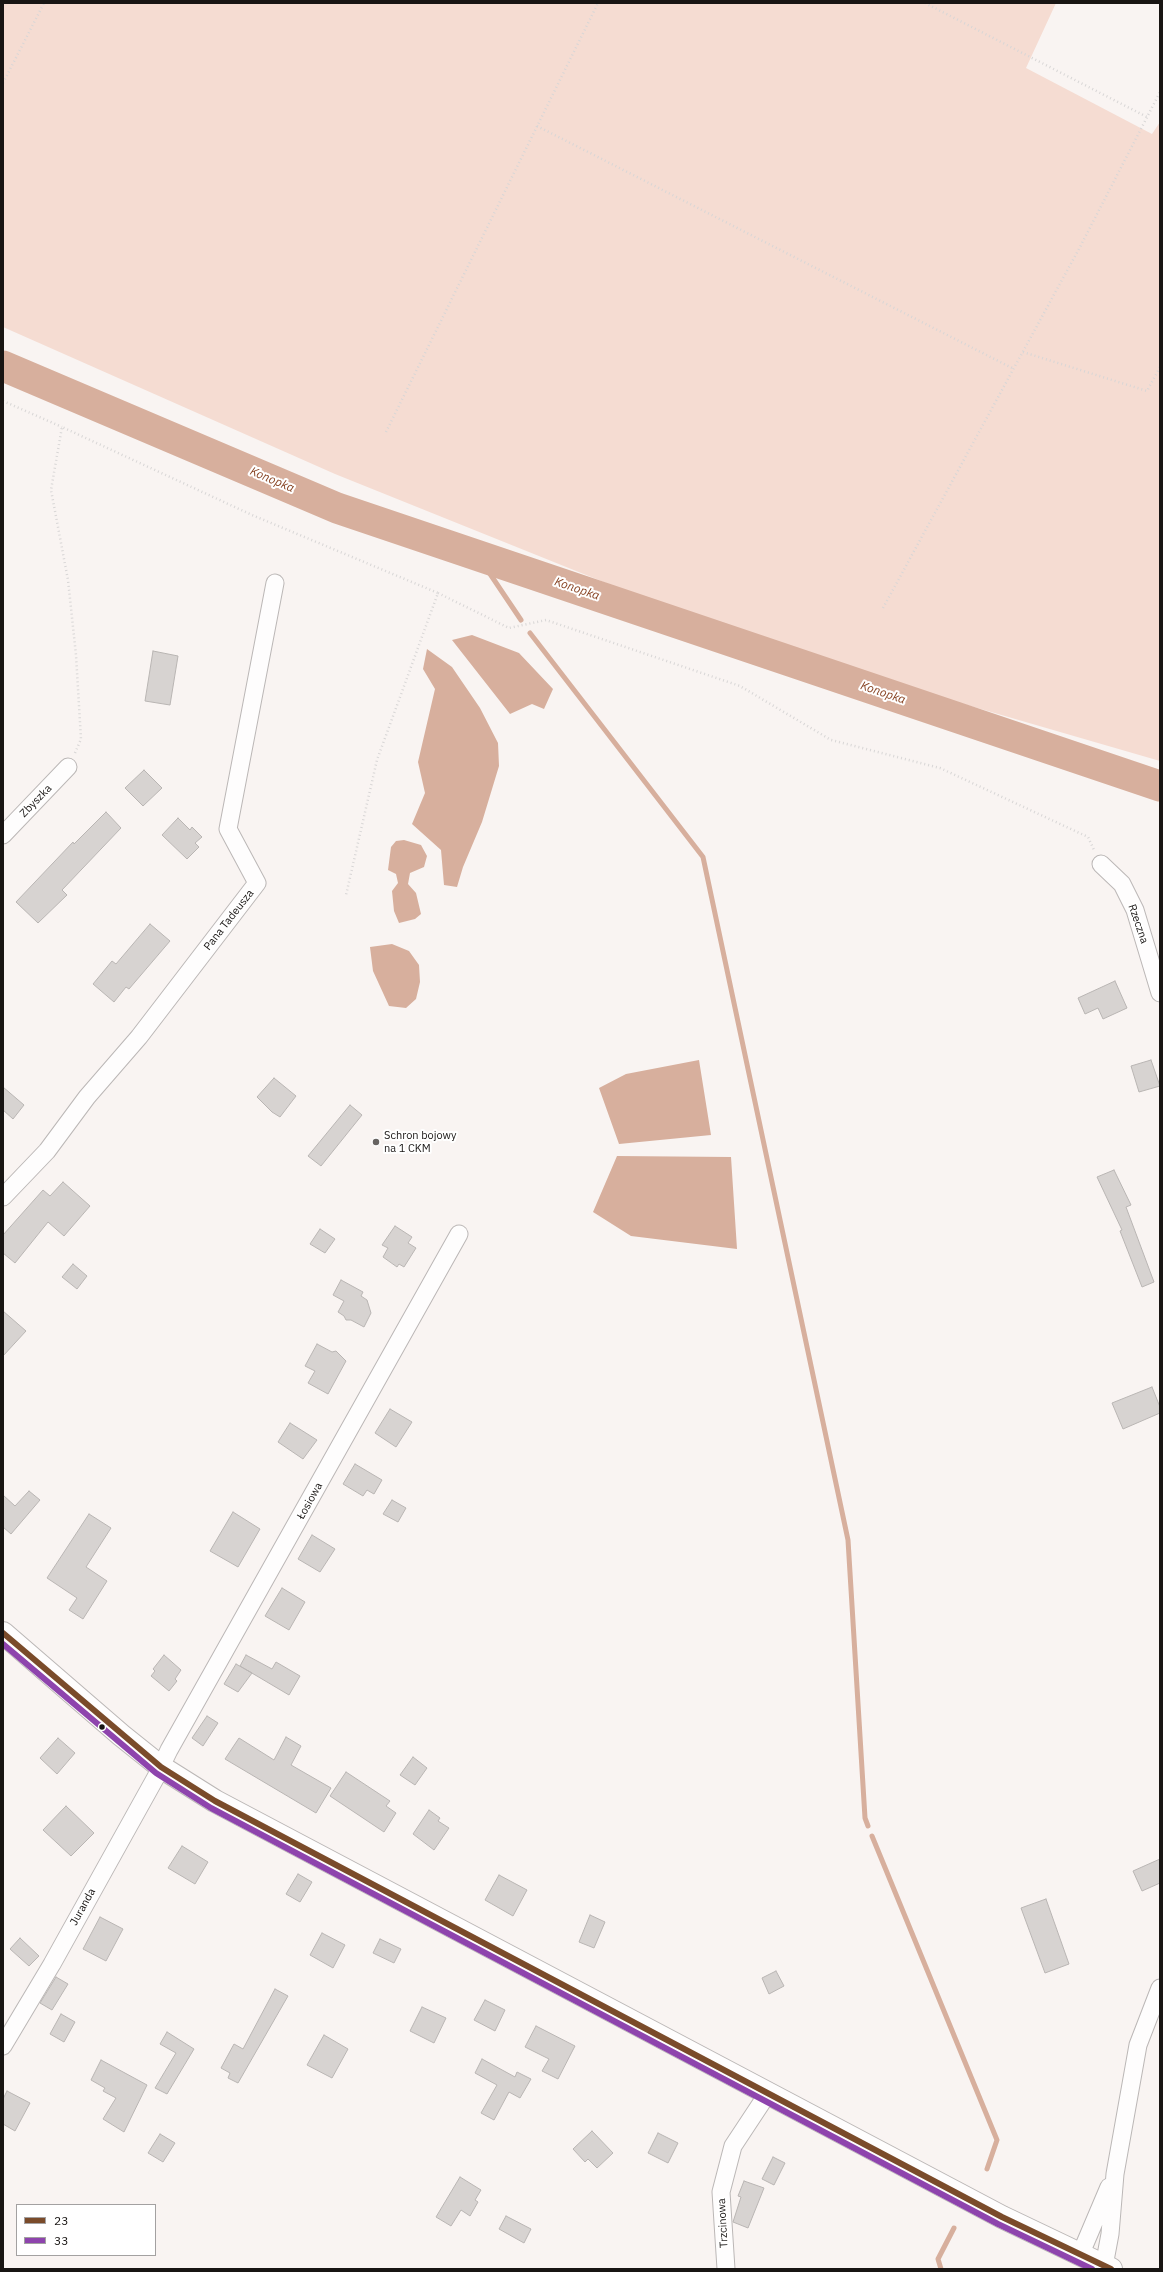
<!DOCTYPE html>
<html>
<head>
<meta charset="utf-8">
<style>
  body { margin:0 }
  #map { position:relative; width:1163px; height:2272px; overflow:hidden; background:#f9f4f2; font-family:"IBM Plex Sans",sans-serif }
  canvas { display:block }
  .frame { position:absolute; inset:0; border:4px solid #181513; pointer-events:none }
  .legend { position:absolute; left:16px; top:2204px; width:140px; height:52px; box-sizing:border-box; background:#fff; border:1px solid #a3a1a1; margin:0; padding:5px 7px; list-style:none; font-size:12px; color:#181513 }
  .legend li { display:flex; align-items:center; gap:8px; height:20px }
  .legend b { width:20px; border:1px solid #a3a1a1 }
</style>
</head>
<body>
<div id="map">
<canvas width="1163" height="2272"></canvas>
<div class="frame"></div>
<ul class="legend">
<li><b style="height:5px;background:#7a4b2a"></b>23</li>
<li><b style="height:5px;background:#8e44ad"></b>33</li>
</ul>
</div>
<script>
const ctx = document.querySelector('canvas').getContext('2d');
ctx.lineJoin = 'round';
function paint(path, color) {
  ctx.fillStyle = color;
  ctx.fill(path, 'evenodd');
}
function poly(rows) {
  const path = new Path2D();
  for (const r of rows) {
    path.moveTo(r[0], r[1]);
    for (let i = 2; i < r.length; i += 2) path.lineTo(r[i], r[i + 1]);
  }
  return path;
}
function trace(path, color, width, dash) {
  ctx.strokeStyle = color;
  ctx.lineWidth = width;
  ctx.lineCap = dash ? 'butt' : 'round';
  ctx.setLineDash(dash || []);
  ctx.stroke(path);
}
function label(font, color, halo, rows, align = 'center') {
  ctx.font = font + ' "IBM Plex Sans",sans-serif';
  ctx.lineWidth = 4;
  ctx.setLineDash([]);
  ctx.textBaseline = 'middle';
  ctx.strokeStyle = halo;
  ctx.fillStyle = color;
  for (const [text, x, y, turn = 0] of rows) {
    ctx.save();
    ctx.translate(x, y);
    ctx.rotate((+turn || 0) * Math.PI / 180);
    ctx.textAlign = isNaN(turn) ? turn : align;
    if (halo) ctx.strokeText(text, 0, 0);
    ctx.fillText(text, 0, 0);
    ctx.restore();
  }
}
paint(poly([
  [3,3,1056,3,1026,68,1152,134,1160,122,1160,761,967,705,698,620,335,474,3,327]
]), '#f5dcd2');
paint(poly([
  [472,635,519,653,553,689,544,709,532,704,510,714,452,640],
  [427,649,452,667,480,708,498,743,499,766,482,822,463,867,457,887,444,885,441,850,412,824,425,793,418,762,435,689,423,669],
  [404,840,421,845,427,856,424,867,410,873,408,884,416,893,421,914,415,919,399,923,394,911,392,891,398,883,396,874,388,870,391,847,396,841],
  [392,944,409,951,419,965,420,982,416,999,406,1008,389,1006,373,971,370,947],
  [699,1060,711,1135,619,1144,599,1088,626,1074],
  [617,1156,731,1157,737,1249,631,1236,593,1212]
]), '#d7af9d');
trace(poly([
  [478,556,521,620],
  [530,633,703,857,848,1540,865,1818,868,1826],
  [872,1836,997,2140,987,2169],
  [941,2269,938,2259,954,2228]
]), '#d7af9d', 5);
trace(poly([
  [3,366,337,508,1160,786]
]), '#d7af9d', 31);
const building = poly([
  [153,651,178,656,170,705,145,701,153,651],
  [144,770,162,788,143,806,125,788,144,770],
  [106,812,121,828,62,890,67,895,38,923,16,902,73,842,74,844,106,812],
  [178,818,190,830,192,827,202,837,195,843,199,847,187,859,162,835,178,818],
  [150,924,170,941,129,989,126,987,114,1002,93,984,112,961,116,964,150,924],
  [1115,981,1127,1008,1103,1019,1098,1008,1085,1014,1078,998,1115,981],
  [1151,1060,1160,1086,1139,1092,1131,1066,1151,1060],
  [274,1078,296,1096,280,1117,272,1112,257,1097,274,1078],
  [3,1087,24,1105,13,1119,3,1110,3,1087],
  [350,1105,362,1115,321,1166,308,1156,350,1105],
  [1114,1170,1131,1205,1126,1207,1154,1282,1142,1287,1120,1231,1122,1230,1097,1177,1114,1170],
  [63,1182,90,1206,64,1236,48,1222,15,1263,3,1253,3,1235,43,1190,50,1196,63,1182],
  [395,1226,412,1237,408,1243,416,1248,404,1267,399,1264,397,1267,383,1257,388,1248,382,1245,395,1226],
  [320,1229,335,1239,325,1253,310,1244,320,1229],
  [73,1264,87,1276,77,1289,62,1277,73,1264],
  [341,1280,363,1292,361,1296,367,1300,371,1313,364,1327,351,1320,346,1320,344,1316,338,1312,344,1301,333,1295,341,1280],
  [3,1311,26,1331,3,1356,3,1311],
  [317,1344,332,1352,336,1351,346,1361,328,1394,308,1383,315,1371,305,1366,317,1344],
  [1152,1387,1160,1407,1160,1413,1123,1429,1112,1403,1152,1387],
  [390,1409,412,1422,396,1447,375,1433,390,1409],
  [290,1423,317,1440,303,1459,278,1442,290,1423],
  [355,1464,382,1480,374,1494,367,1490,363,1496,343,1484,355,1464],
  [29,1491,40,1500,11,1534,3,1527,3,1495,15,1506,29,1491],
  [392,1500,406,1508,398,1522,383,1514,392,1500],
  [233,1512,260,1529,238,1567,210,1551,233,1512],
  [89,1514,111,1528,86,1567,107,1581,83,1619,69,1610,77,1598,47,1578,89,1514],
  [312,1535,335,1549,320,1572,298,1559,312,1535],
  [282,1588,305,1602,289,1630,265,1616,282,1588],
  [164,1655,181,1670,175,1679,177,1681,169,1691,151,1676,155,1671,153,1669,164,1655],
  [246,1655,272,1669,276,1662,300,1676,289,1695,240,1666,246,1655],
  [236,1664,252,1673,238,1692,224,1684,236,1664],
  [207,1716,218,1723,203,1746,192,1738,207,1716],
  [286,1737,301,1746,291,1765,331,1788,316,1813,225,1759,239,1738,274,1760,286,1737],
  [58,1738,75,1753,57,1774,40,1758,58,1738],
  [413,1757,427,1768,415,1785,400,1775,413,1757],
  [346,1772,390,1801,386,1806,396,1813,384,1832,330,1796,346,1772],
  [66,1806,94,1833,71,1856,43,1830,66,1806],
  [429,1810,440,1818,438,1821,449,1828,434,1850,413,1834,429,1810],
  [182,1846,208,1862,195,1884,168,1868,182,1846],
  [1160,1859,1160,1883,1142,1891,1133,1871,1160,1859],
  [298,1874,312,1882,300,1902,286,1894,298,1874],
  [499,1875,527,1890,513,1916,485,1900,499,1875],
  [1046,1899,1069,1964,1045,1973,1021,1908,1046,1899],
  [590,1915,605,1922,594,1948,579,1942,590,1915],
  [100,1917,123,1929,106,1961,83,1949,100,1917],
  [322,1933,345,1945,333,1968,310,1955,322,1933],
  [20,1938,39,1956,29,1966,10,1949,20,1938],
  [380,1939,401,1949,394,1963,373,1953,380,1939],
  [776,1971,784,1986,769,1994,762,1978,776,1971],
  [56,1977,68,1984,52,2010,40,2003,56,1977],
  [275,1989,288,1996,238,2083,228,2078,230,2073,221,2068,234,2044,243,2049,275,1989],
  [485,2000,505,2010,495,2031,474,2020,485,2000],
  [422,2007,446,2018,434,2043,410,2031,422,2007],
  [61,2014,75,2022,64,2042,50,2034,61,2014],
  [536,2026,575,2046,558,2079,542,2071,549,2059,525,2047,536,2026],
  [167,2032,194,2049,167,2094,155,2088,176,2053,160,2044,167,2032],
  [324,2035,348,2049,332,2078,307,2065,324,2035],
  [482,2059,515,2077,517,2072,531,2079,520,2098,509,2092,494,2120,481,2113,497,2085,475,2073,482,2059],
  [101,2060,147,2085,124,2132,103,2119,116,2098,103,2091,105,2088,91,2080,101,2060],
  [7,2091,30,2103,15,2131,3,2124,3,2099,7,2091],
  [592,2131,613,2153,597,2168,588,2159,585,2162,573,2149,592,2131],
  [658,2133,678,2143,668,2163,648,2153,658,2133],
  [160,2134,175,2143,163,2162,148,2153,160,2134],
  [773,2157,785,2163,774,2185,762,2179,773,2157],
  [460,2177,481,2190,475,2200,478,2202,470,2216,461,2210,451,2226,436,2217,460,2177],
  [744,2181,764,2188,748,2228,733,2222,741,2197,738,2196,744,2181],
  [506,2216,531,2229,524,2243,499,2229,506,2216]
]);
paint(building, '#d7d3d1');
trace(building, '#b9b5b3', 1);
const minor = poly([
  [3,835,68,767],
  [1101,864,1122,884,1135,910,1160,993],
  [3,1197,47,1151,87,1097,139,1037,257,883,228,829,275,583],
  [3,2046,52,1964,156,1777,169,1750,459,1234],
  [1081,2253,1109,2187],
  [1104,2266,1110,2234,1115,2174,1138,2045,1160,1988],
  [726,2269,721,2192,733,2146,768,2093]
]);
const secondary = poly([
  [3,1633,121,1735,161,1767,215,1801,1002,2217,1111,2269]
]);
trace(minor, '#bbb7b6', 19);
trace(secondary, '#bbb7b6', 24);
trace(poly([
  [925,3,1147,117],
  [3,83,44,3],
  [537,126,1014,369],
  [1023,352,1147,391,1160,367],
  [3,401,62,427],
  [386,432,598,3],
  [438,593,509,628,546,620,740,686,831,740,940,768,1088,837,1094,850],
  [883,608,1080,247,1160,92],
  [75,753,81,739,76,655,68,580,51,490,62,427,252,515,438,593,377,760,346,895]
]), '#d8d6d6', 2.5, [1, 3]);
trace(minor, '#fefdfd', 17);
trace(secondary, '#fefdfd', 22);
trace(poly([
  [3,1633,161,1767,215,1801,1002,2217,1111,2269]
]), '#7a4b2a', 6);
trace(poly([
  [3,1644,156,1773,211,1808,998,2224,1092,2269]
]), '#8e44ad', 6);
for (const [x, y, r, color] of [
  [376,1142,4,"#676361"],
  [102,1727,3.5,"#181513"]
]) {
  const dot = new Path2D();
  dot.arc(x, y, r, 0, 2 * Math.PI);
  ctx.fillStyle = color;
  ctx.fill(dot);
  trace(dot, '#fff', 1.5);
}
label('11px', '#181513', '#fff', [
  ["Zbyszka",36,801,-46],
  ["Pana Tadeusza",229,920,-52],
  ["Rzeczna",1138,924,71],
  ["Łosiowa",310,1501,-61],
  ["Juranda",83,1907,-61],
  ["Trzcinowa",723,2223,-93]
]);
label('11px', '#181513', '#fff', [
  ["Schron bojowy",384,1136],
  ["na 1 CKM",384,1149]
], 'left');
label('italic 12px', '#853f1e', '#fff', [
  ["Konopka",272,480,23],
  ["Konopka",577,589,19],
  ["Konopka",883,693,19]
]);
</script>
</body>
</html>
